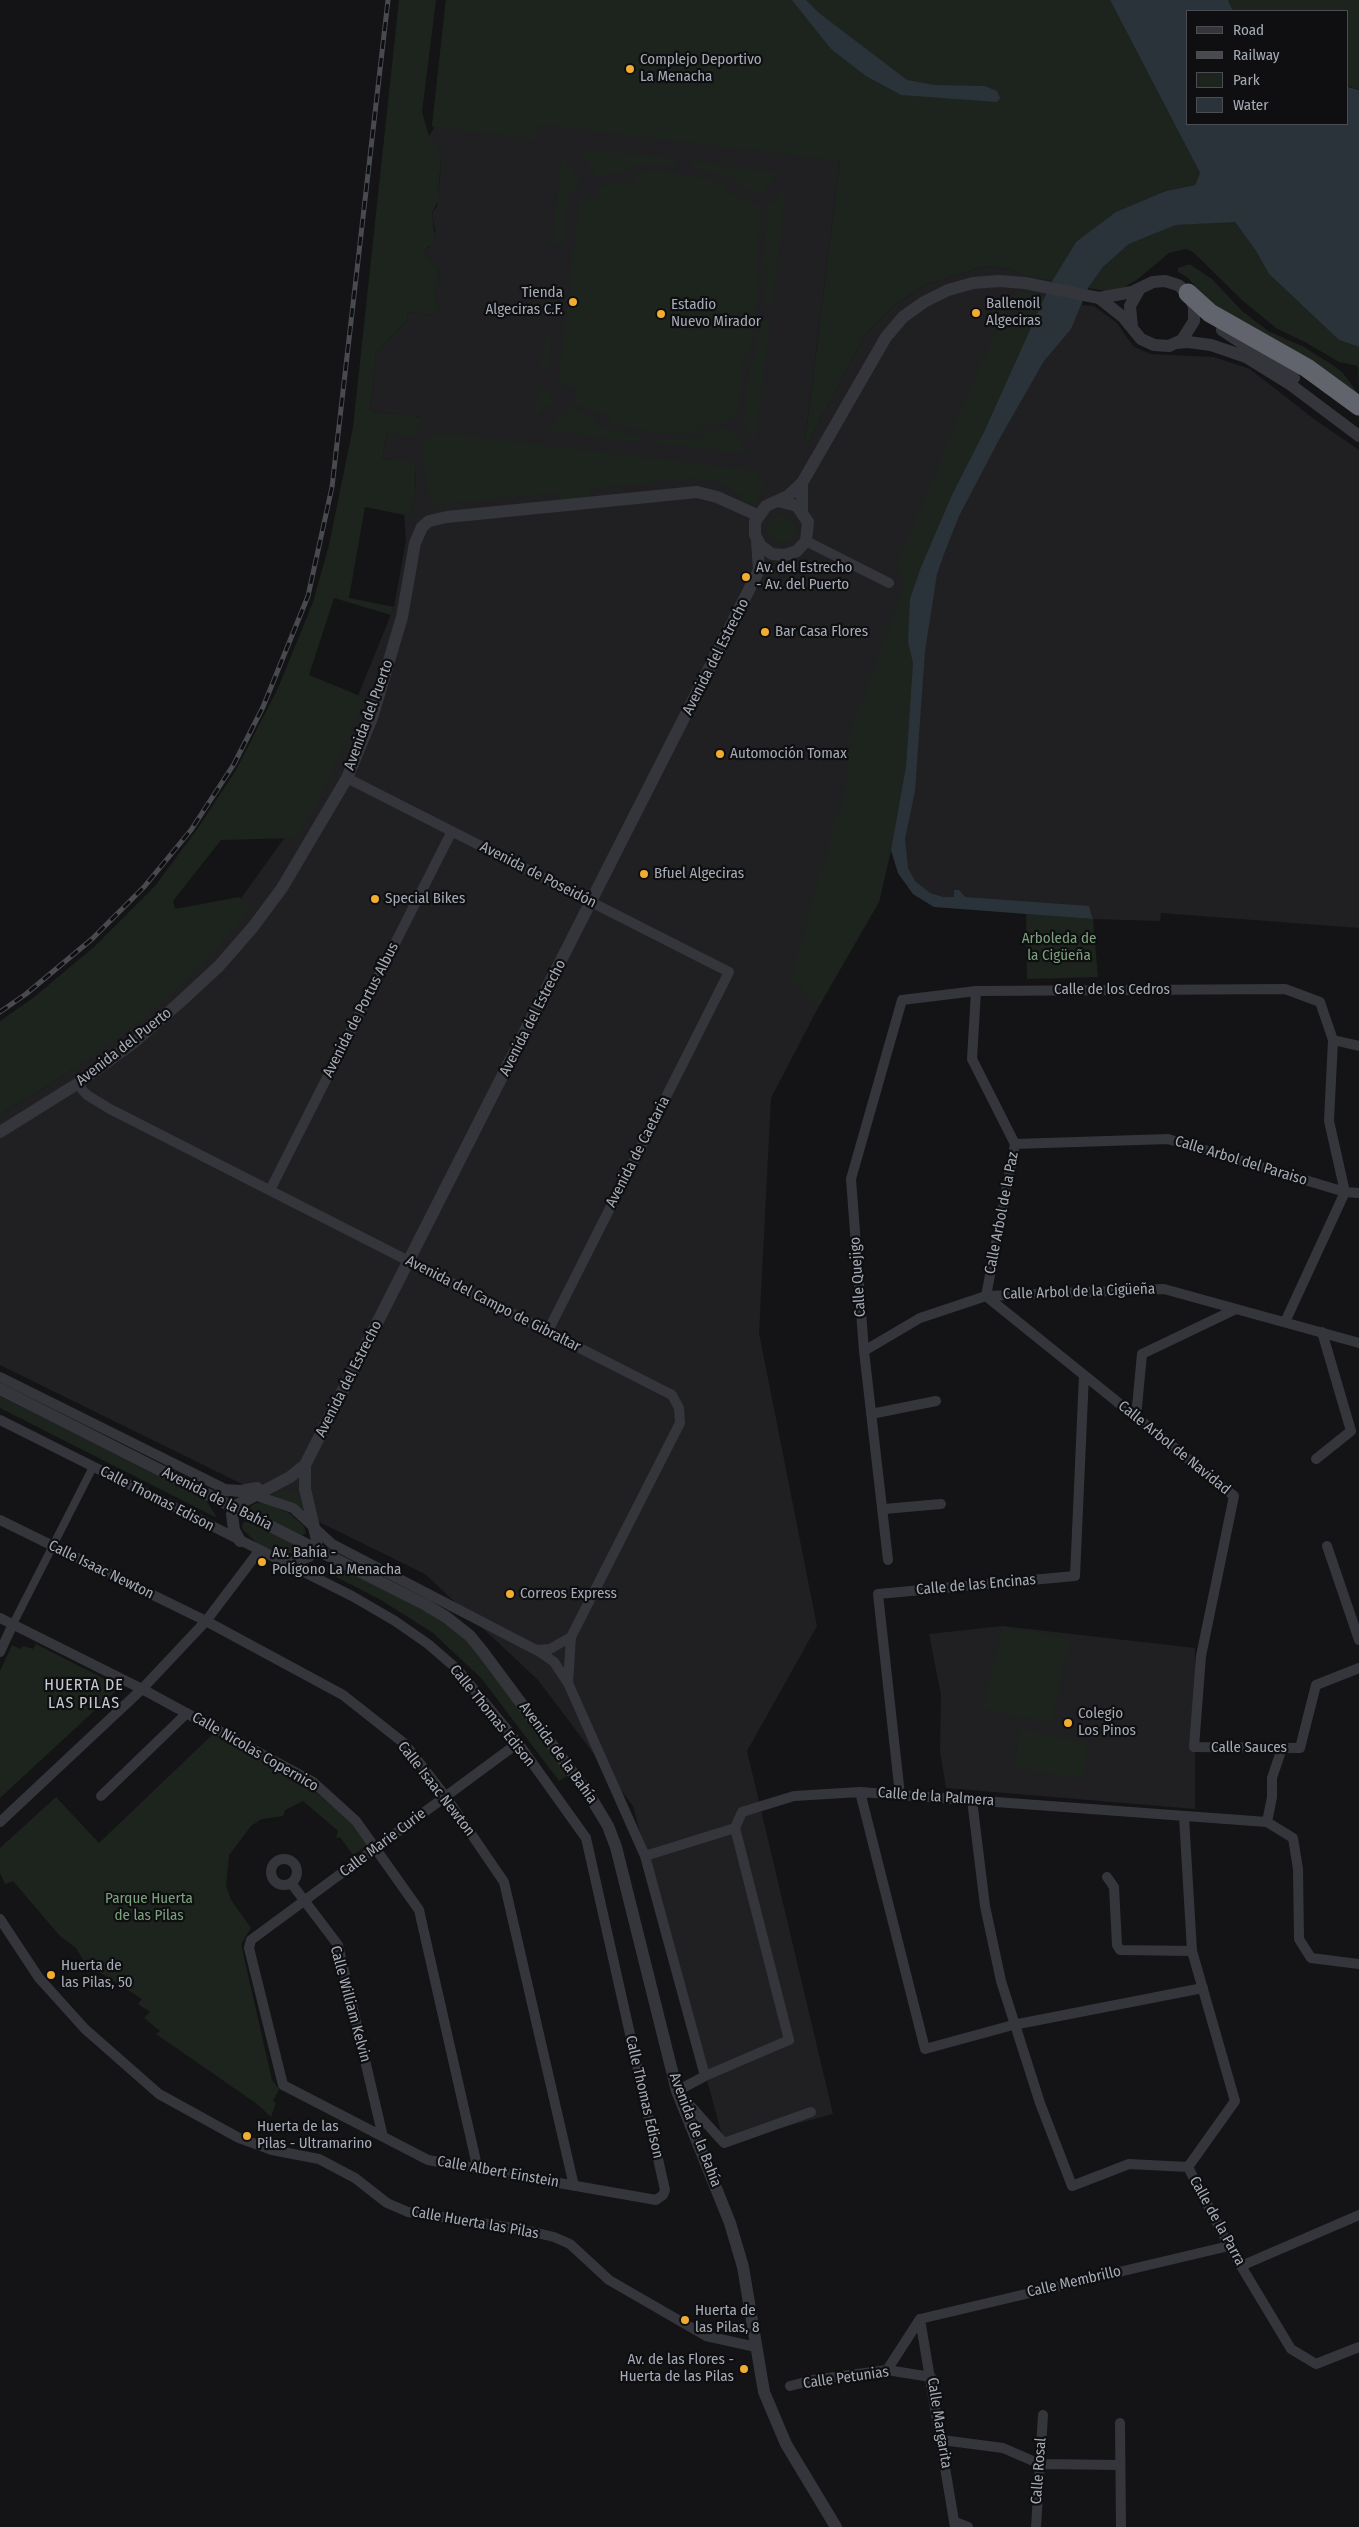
<!DOCTYPE html>
<html>
<head>
<meta charset="utf-8">
<style>
  body { margin:0 }
  #map { position:relative; width:1359px; height:2527px; overflow:hidden; background:#141416; font-family:"Fira Sans Condensed",sans-serif }
  canvas { display:block }
  .legend { position:absolute; left:1186px; top:10px; width:162px; height:115px; box-sizing:border-box; background:#0f0f11; border:1px solid #4b4d53; margin:0; padding:6px 9px; list-style:none; font-size:15px; color:#a5abb6 }
  .legend li { display:flex; align-items:center; gap:10px; height:25px }
  .legend b { width:25px; border:1px solid #4b4d53 }
</style>
</head>
<body>
<div id="map">
<canvas width="1359" height="2527"></canvas>
<ul class="legend">
<li><b style="height:6px;background:#35363b"></b>Road</li>
<li><b style="height:6px;background:#484a50"></b>Railway</li>
<li><b style="height:14px;background:#1c241d"></b>Park</li>
<li><b style="height:14px;background:#2a3339"></b>Water</li>
</ul>
</div>
<script>
const ctx = document.querySelector('canvas').getContext('2d');
ctx.lineJoin = 'round';
function paint(path, color) {
  ctx.fillStyle = color;
  ctx.fill(path, 'evenodd');
}
function poly(rows) {
  const path = new Path2D();
  for (const r of rows) {
    if (r.length === 3) {
      path.moveTo(r[0] + r[2], r[1]);
      path.arc(r[0], r[1], r[2], 0, 2 * Math.PI);
      continue;
    }
    path.moveTo(r[0], r[1]);
    for (let i = 2; i < r.length; i += 2) path.lineTo(r[i], r[i + 1]);
  }
  return path;
}
function trace(path, color, width, dash) {
  ctx.strokeStyle = color;
  ctx.lineWidth = width;
  ctx.lineCap = dash ? 'butt' : 'round';
  ctx.setLineDash(dash || []);
  ctx.stroke(path);
}
function label(font, color, halo, rows, align = 'center') {
  ctx.font = font + ' "Fira Sans Condensed",sans-serif';
  ctx.lineWidth = 4.5;
  ctx.setLineDash([]);
  ctx.textBaseline = 'middle';
  ctx.strokeStyle = halo;
  ctx.fillStyle = color;
  for (const [text, x, y, turn = 0] of rows) {
    ctx.save();
    ctx.translate(x, y);
    ctx.rotate((+turn || 0) * Math.PI / 180);
    ctx.textAlign = isNaN(turn) ? turn : align;
    if (halo) ctx.strokeText(text, 0, 0);
    ctx.fillText(text, 0, 0);
    ctx.restore();
  }
}
paint(poly([
  [446,0,840,161,805,442,810,440,865,335,893,306,925,285,985,266,1010,269,1025,276,1088,288,1082,305,1094,306,1117,323,1133,346,1150,354,1214,357,1250,369,1314,419,1359,450,1359,928,1161,913,1160,921,1093,919,1089,906,934,907,913,894,898,873,891,851,879,902,819,1006,771,1098,759,1333,817,1626,747,1751,833,2114,724,2143,633,1806,538,1680,425,1574,0,1365,0,1115,73,1070,201,954,321,787,394,607,406,540,404,514,410,515,415,494,416,463,382,459,387,433,415,428,421,417,370,411,376,353,407,320,408,312,432,315,439,309,434,295,439,280,438,269,426,257,424,250,430,247,435,231,432,212,437,207,440,174,441,161,429,136,434,128,432,126],
  [1002,1626,1195,1648,1195,1809,946,1788,940,1751,941,1695,929,1634]
]), '#202023');
paint(poly([
  [399,0,436,0,422,112,429,136,439,151,441,161,438,193,440,198,432,212,435,243,424,250,426,257,438,269,439,280,434,295,439,309,432,315,408,312,407,320,376,353,370,411,422,417,414,436,387,433,382,459,416,462,415,494,410,516,365,507,349,598,394,607,391,615,334,598,309,675,365,698,315,807,296,838,221,840,173,901,175,909,239,897,250,908,202,965,143,1019,73,1070,0,1115,0,1021,33,998,95,946,155,886,198,828,236,770,278,688,313,602,329,545,353,427],
  [446,0,1110,0,1200,173,1195,185,1166,191,1076,242,1052,281,1024,276,1010,269,985,266,925,285,893,306,865,335,810,440,805,443,840,161,538,124,536,139,435,127,432,126],
  [1228,0,1359,0,1359,90,1348,86,1348,11,1233,11],
  [578,149,675,159,675,165,638,165,629,167,629,171,598,176],
  [562,156,581,180,578,184,577,191,569,191,563,245,552,244],
  [692,161,778,173,759,194,735,183,737,179,691,167],
  [659,171,695,176,728,185,726,192,756,204,761,214,756,272,760,273,750,355,744,355,738,413,727,423,698,427,697,433,657,433,608,423,610,417,579,405,575,397,576,387,558,384,580,198,598,200,599,191,605,185,636,181,635,173],
  [786,189,772,306,764,306,768,270,763,268,768,206],
  [1216,222,1235,222,1256,251,1269,274,1339,340,1359,347,1359,387,1358,366,1339,362,1305,342,1276,328,1243,301,1193,252,1186,249,1169,253,1138,279,1121,289,1111,292,1088,288,1103,267,1129,244,1176,225],
  [1187,265,1191,265,1212,279,1241,310,1268,331,1304,347,1334,366,1343,373,1359,395,1227,316,1203,295,1187,277,1178,272,1178,268],
  [1023,291,1046,296,985,430,952,495,921,567,908,642,913,663,906,767,901,802,879,902,819,1006,802,993,803,987,790,985,822,867,828,857,833,827,841,807,850,766,845,761,853,745,846,740,865,696,904,585,905,576,896,568,975,378,997,330,1010,330,1018,314,1023,299,1012,297],
  [761,319,770,320,755,441,744,419,751,359,755,359],
  [545,337,552,338,548,372,540,371],
  [539,385,555,400,534,417],
  [570,408,597,419,596,425,604,428,641,436,644,443,546,430],
  [732,428,746,453,655,443,659,439,698,438,702,438,702,433],
  [450,434,750,470,757,473,762,481,763,489,759,499,753,505,740,502,743,494,719,482,694,478,589,489,590,497,560,500,558,492,437,505,429,496,423,462,424,447,428,439,435,435],
  [781,529,14],
  [1026,913,1093,919,1098,977,1027,979],
  [0,1396,206,1500,217,1518,0,1408],
  [285,1490,296,1493,301,1498,304,1511,287,1501,269,1495],
  [258,1503,265,1503,289,1513,304,1526,306,1533,301,1536,249,1508,254,1504],
  [244,1522,250,1522,297,1546,297,1549,291,1553,282,1554,260,1546,243,1530,242,1526],
  [317,1567,334,1567,346,1570,426,1610,462,1636,480,1655,570,1774,559,1781,482,1679,433,1633,381,1600],
  [1002,1626,1069,1639,1052,1723,983,1709],
  [36,1644,120,1687,0,1798,0,1671,12,1645,20,1649,23,1646,33,1649],
  [1020,1730,1088,1742,1082,1779,1014,1767],
  [213,1734,303,1782,349,1820,368,1845,353,1855,340,1837,336,1838,338,1831,303,1801,285,1810,283,1816,262,1819,251,1826,229,1855,226,1885,231,1900,251,1928,241,1944,272,2080,279,2089,273,2101,276,2103,271,2117,257,2104,156,2034,160,2031,144,2018,150,2012,138,2004,142,1999,85,1963,76,1948,60,1936,13,1881,5,1884,0,1873,0,1848,56,1797,99,1843]
]), '#1c241d');
paint(poly([
  [792,0,806,0,819,13,907,80,934,85,985,86,997,91,1000,98,997,102,901,95,866,76,831,49],
  [1110,0,1228,0,1233,11,1188,11,1188,124,1348,124,1348,87,1359,90,1359,347,1339,340,1269,274,1256,251,1235,222,1176,225,1129,244,1103,267,1088,288,1071,329,1044,361,1001,436,959,516,944,554,937,574,925,651,915,791,905,839,908,868,915,881,930,893,943,897,954,897,954,890,959,890,965,897,1089,906,1093,919,934,907,913,894,898,873,891,850,906,767,913,663,908,642,910,599,921,567,952,495,985,430,1052,281,1076,242,1116,212,1166,191,1195,185,1200,173]
]), '#2a3339');
trace(poly([
  [13,1624,93,1467]
]), '#35363b', 8);
trace(poly([
  [806,541,889,583],
  [347,778,729,972,548,1331],
  [976,991,972,1059,1015,1144,986,1296],
  [1333,1040,1359,1046],
  [77,1084,87,1095,110,1109,672,1395,679,1408,680,1423,571,1637,568,1683],
  [1015,1144,1168,1139,1345,1192,1359,1193],
  [270,1190,452,831],
  [986,1296,1234,1496,1201,1656,1194,1747,1300,1748,1316,1685,1359,1668],
  [1285,1322,1345,1192],
  [864,1351,920,1318,986,1296,1164,1289,1359,1343],
  [0,1377,229,1491],
  [871,1414,936,1401],
  [1136,1417,1142,1354,1236,1309],
  [0,1420,352,1596,395,1621,428,1644,457,1669,518,1743,586,1838,665,2190,663,2195,656,2200,428,2160,283,2085,249,1948,251,1940,518,1743],
  [1316,1459,1351,1431,1322,1332],
  [251,1494,293,1508,332,1544,540,1652,554,1662,568,1683,645,1856],
  [884,1509,941,1504],
  [0,1520,206,1621,343,1695,405,1744,446,1797,504,1882,574,2186],
  [1327,1546,1359,1640],
  [888,1560,864,1351,851,1179,902,1000,976,991,1285,989,1320,1002,1333,1040,1329,1121,1345,1192],
  [0,1618,142,1689,313,1782,356,1821,419,1910,478,2170],
  [536,1650,550,1649,571,1637],
  [0,1652,13,1624],
  [860,1792,925,2049,1013,2025,1203,1988],
  [900,1795,878,1594,1075,1576,1084,1375],
  [101,1796,187,1713],
  [972,1800,985,1906,1001,1981,1040,2103,1072,2186,1129,2164,1188,2167],
  [1184,1817,1192,1951,1235,2101,1188,2167,1229,2246,1291,2349,1316,2364,1359,2347],
  [0,1822,142,1689,206,1621,259,1551],
  [1267,1822,1272,1797,1272,1778,1282,1748],
  [735,1828,789,2040,705,2076,677,2091,724,2143,811,2112],
  [284,1872,13],
  [1107,1877,1114,1887,1117,1945,1120,1950,1192,1951],
  [291,1883,338,1945,383,2137],
  [0,1919,39,1978,85,2029,159,2094,239,2138,272,2150,319,2159,355,2178,387,2203,408,2212,520,2229,554,2237,570,2244,609,2280,706,2336,756,2347],
  [705,2076,645,1856,735,1828,742,1812,794,1796,860,1792,1267,1822,1293,1838,1298,1869,1299,1939,1311,1958,1359,1964],
  [1241,2266,1359,2215],
  [920,2319,1229,2246],
  [920,2319,955,2527],
  [887,2370,920,2319],
  [790,2386,813,2380,887,2370,931,2377],
  [1120,2423,1121,2527],
  [942,2440,1003,2448,1040,2464,1120,2465],
  [955,2522,968,2527],
  [1036,2527,1043,2415]
]), '#35363b', 10);
trace(poly([
  [1132,327,1130,306,1140,288],
  [1222,330,1294,378],
  [1176,343,1188,342,1211,345,1246,357,1291,385,1359,436],
  [778,501,797,506,808,522,806,541,797,551,785,555,772,554,761,546,755,535,755,522,766,506,788,496,802,483],
  [802,510,802,483,886,337,903,317,924,302,948,290,973,283,999,281,1025,283,1099,298,1132,292,1153,282,1165,281,1178,285,1188,293,1194,307,1194,321,1182,340,1169,346,1154,345,1141,339,1123,317,1099,298],
  [0,1132,77,1084,133,1043,178,1004,219,966,253,927,282,888,347,778,372,718,402,617,415,543,422,527,429,521,447,517,697,492,717,497,757,515],
  [0,1389,426,1605,446,1617,470,1636,483,1652,590,1796,608,1826,616,1847,677,2091,730,2223,743,2267,764,2392,786,2444,836,2527],
  [223,1490,241,1491,257,1488],
  [240,1541,234,1530,232,1514,235,1506,290,1477,305,1465,759,570,757,541],
  [289,1564,309,1556,315,1549,317,1540,305,1489,305,1465]
]), '#35363b', 12);
trace(poly([
  [1188,293,1210,313,1307,368,1359,406]
]), '#61646c', 19);
const rail = poly([
  [0,1012,26,994,92,939,144,887,191,830,234,764,263,707,308,596,332,487,388,0]
]);
trace(rail, '#484a50', 5);
trace(rail, '#0f0f11', 3, [9]);
for (const [x, y, r, color] of [
  [630,69,5,"#f2ac2f"],
  [573,302,5,"#f2ac2f"],
  [976,313,5,"#f2ac2f"],
  [661,314,5,"#f2ac2f"],
  [746,577,5,"#f2ac2f"],
  [765,632,5,"#f2ac2f"],
  [720,754,5,"#f2ac2f"],
  [644,874,5,"#f2ac2f"],
  [375,899,5,"#f2ac2f"],
  [262,1562,5,"#f2ac2f"],
  [510,1594,5,"#f2ac2f"],
  [1068,1723,5,"#f2ac2f"],
  [51,1975,5,"#f2ac2f"],
  [247,2136,5,"#f2ac2f"],
  [685,2320,5,"#f2ac2f"],
  [744,2369,5,"#f2ac2f"]
]) {
  const dot = new Path2D();
  dot.arc(x, y, r, 0, 2 * Math.PI);
  ctx.fillStyle = color;
  ctx.fill(dot);
  trace(dot, '#0f0f11', 2);
}
label('15px', '#a5abb6', '#0f0f11', [
  ["Complejo Deportivo",640,60],
  ["La Menacha",640,77],
  ["Tienda",563,293,"right"],
  ["Algeciras C.F.",563,310,"right"],
  ["Ballenoil",986,304],
  ["Algeciras",986,321],
  ["Estadio",671,305],
  ["Nuevo Mirador",671,322],
  ["Av. del Estrecho",756,568],
  ["- Av. del Puerto",756,585],
  ["Bar Casa Flores",775,632],
  ["Automoción Tomax",730,754],
  ["Bfuel Algeciras",654,874],
  ["Special Bikes",385,899],
  ["Av. Bahía -",272,1553],
  ["Polígono La Menacha",272,1570],
  ["Correos Express",520,1594],
  ["Colegio",1078,1714],
  ["Los Pinos",1078,1731],
  ["Huerta de",61,1966],
  ["las Pilas, 50",61,1983],
  ["Huerta de las",257,2127],
  ["Pilas - Ultramarino",257,2144],
  ["Huerta de",695,2311],
  ["las Pilas, 8",695,2328],
  ["Av. de las Flores -",734,2360,"right"],
  ["Huerta de las Pilas",734,2377,"right"]
], 'left');
label('15px', '#a5abb6', '#0f0f11', [
  ["Avenida del Estrecho",716,657,-63],
  ["Avenida del Puerto",369,715,-70],
  ["Avenida de Poseidón",538,875,27],
  ["Calle de los Cedros",1112,990],
  ["Avenida de Portus Albus",361,1010,-63],
  ["Avenida del Estrecho",533,1018,-63],
  ["Avenida del Puerto",124,1047,-38],
  ["Avenida de Caetaria",638,1152,-63],
  ["Calle Arbol del Paraiso",1241,1161,17],
  ["Calle Arbol de la Paz",1002,1213,-79],
  ["Calle Quejigo",858,1277,-94],
  ["Calle Arbol de la Cigüeña",1079,1292,-2],
  ["Avenida del Campo de Gibraltar",493,1304,27],
  ["Avenida del Estrecho",349,1379,-63],
  ["Calle Arbol de Navidad",1174,1448,39],
  ["Calle Thomas Edison",157,1499,27],
  ["Avenida de la Bahía",217,1499,27],
  ["Calle Isaac Newton",101,1570,26],
  ["Calle de las Encinas",976,1585,-5],
  ["Calle Thomas Edison",492,1716,51],
  ["Calle Sauces",1249,1748],
  ["Calle Nicolas Copernico",255,1752,30],
  ["Avenida de la Bahía",558,1753,54],
  ["Calle Isaac Newton",436,1789,52],
  ["Calle de la Palmera",936,1797,4],
  ["Calle Marie Curie",383,1843,-37],
  ["Calle William Kelvin",350,2004,75],
  ["Calle Thomas Edison",644,2097,77],
  ["Avenida de la Bahía",695,2130,69],
  ["Calle Albert Einstein",498,2172,10],
  ["Calle de la Parra",1217,2221,61],
  ["Calle Huerta las Pilas",475,2223,10],
  ["Calle Membrillo",1074,2282,-13],
  ["Calle Petunias",846,2378,-8],
  ["Calle Margarita",939,2423,81],
  ["Calle Rosal",1039,2471,-86]
]);
label('15px', '#7ca17e', '#0f0f11', [
  ["Arboleda de",1059,939],
  ["la Cigüeña",1059,956],
  ["Parque Huerta",149,1899],
  ["de las Pilas",149,1916]
]);
ctx.letterSpacing = '1px';
label('16px', '#c6cad2', '#0f0f11', [
  ["HUERTA DE",84,1686],
  ["LAS PILAS",84,1704]
]);
ctx.letterSpacing = '0px';
</script>
</body>
</html>
